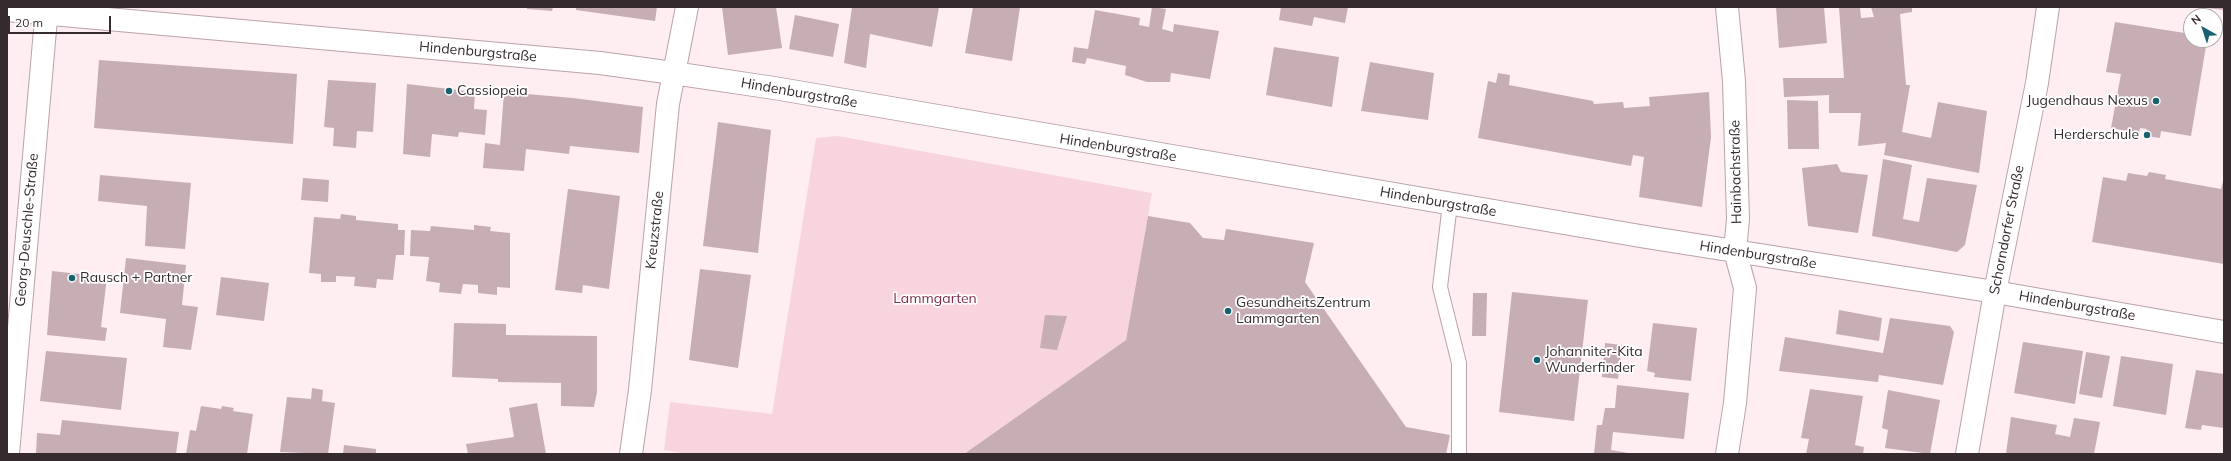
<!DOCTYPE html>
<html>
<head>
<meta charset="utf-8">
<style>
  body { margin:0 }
  #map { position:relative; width:2231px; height:461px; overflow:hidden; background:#feeef2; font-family:Mulish,sans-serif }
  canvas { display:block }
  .frame { position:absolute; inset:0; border:8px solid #352b2e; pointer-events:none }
  .north { position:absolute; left:2183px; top:8px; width:40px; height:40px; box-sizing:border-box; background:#fff; border:1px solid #aeaaab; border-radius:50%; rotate:321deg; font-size:11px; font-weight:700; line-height:16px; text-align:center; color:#352b2e }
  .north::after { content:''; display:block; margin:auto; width:14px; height:18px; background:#17626e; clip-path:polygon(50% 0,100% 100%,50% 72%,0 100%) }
  .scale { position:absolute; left:8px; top:16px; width:103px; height:18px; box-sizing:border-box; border:2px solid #352b2e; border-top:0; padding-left:5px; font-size:12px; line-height:14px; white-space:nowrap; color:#352b2e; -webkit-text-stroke:3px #fff; paint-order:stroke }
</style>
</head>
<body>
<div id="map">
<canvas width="2231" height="461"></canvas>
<div class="frame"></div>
<div class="north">N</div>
<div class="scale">20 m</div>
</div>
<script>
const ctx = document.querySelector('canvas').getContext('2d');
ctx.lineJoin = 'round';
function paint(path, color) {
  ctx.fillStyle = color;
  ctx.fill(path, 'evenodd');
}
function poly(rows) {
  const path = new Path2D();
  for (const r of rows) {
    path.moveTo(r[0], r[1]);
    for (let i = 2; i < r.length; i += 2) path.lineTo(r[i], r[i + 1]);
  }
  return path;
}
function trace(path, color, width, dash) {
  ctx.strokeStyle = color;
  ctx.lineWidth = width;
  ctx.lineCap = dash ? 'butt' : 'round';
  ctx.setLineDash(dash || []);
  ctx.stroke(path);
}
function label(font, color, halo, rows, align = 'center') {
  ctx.font = font + ' Mulish,sans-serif';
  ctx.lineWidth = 3.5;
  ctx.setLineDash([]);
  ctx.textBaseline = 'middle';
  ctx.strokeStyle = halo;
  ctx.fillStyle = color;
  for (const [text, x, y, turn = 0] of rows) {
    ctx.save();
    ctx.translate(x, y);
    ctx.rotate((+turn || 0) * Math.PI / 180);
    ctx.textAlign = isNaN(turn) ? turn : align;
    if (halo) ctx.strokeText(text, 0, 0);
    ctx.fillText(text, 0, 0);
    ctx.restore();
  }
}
paint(poly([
  [838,136,1152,193,1126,340,964,454,688,454,664,450,670,402,772,414,816,138]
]), '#f8d4de');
paint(poly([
  [527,7,553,7,552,11,527,9],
  [576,7,657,7,655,21,576,10],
  [722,7,776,7,782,48,728,55],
  [852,7,939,7,932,47,870,34,866,68,844,63],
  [973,7,1020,7,1012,61,965,53],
  [1152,7,1166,9,1162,29,1173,32,1174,24,1219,31,1210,79,1171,73,1170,82,1147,82,1125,75,1126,66,1087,58,1085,64,1072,62,1074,47,1088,49,1095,10,1140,18,1139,25,1149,27],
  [1281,7,1348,7,1345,23,1314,17,1312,26,1279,20],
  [1776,7,1824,7,1827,43,1779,48],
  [1839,7,1860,7,1861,18,1874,17,1871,7,1912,7,1912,12,1900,14,1906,85,1910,85,1902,132,1931,138,1938,102,1987,111,1979,173,1884,155,1886,143,1858,146,1861,113,1829,113,1829,95,1784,97,1783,78,1844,78],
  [2208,7,2224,7,2224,10,2207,8],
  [795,15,839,24,833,57,789,49],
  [2115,22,2191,34,2191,40,2207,40,2191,136,2161,131,2160,138,2146,136,2147,129,2140,128,2139,133,2111,128,2121,74,2106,72],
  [1274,47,1339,57,1332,107,1266,95],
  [99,60,297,74,293,144,94,128],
  [1370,62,1434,73,1428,120,1361,111],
  [1498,73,1510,75,1509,85,1593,101,1594,104,1623,102,1624,108,1650,106,1649,97,1709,92,1711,137,1702,207,1639,197,1644,157,1633,155,1631,166,1478,138,1488,81,1496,83],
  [328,80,376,83,373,132,357,131,356,148,333,146,334,128,324,127],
  [407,84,475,92,474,109,487,110,485,135,459,132,458,137,432,134,430,157,403,154],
  [504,92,573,98,643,107,639,153,570,146,569,154,526,149,524,171,483,168,485,143,500,145],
  [1787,100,1818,101,1819,149,1788,149],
  [718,122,771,130,758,253,703,246],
  [1883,159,1912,165,1903,219,1919,222,1927,178,1977,185,1965,245,1957,252,1872,236],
  [1837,164,1841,172,1868,175,1858,233,1808,226,1802,168],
  [2149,172,2166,175,2165,179,2221,189,2224,177,2224,264,2092,242,2103,177,2126,181,2128,173,2147,176],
  [100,175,191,183,185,249,145,246,147,206,98,201],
  [303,178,329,180,328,202,301,200],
  [568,189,620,196,609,289,583,285,582,293,555,290],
  [341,214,356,216,356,220,398,224,398,230,405,230,404,255,396,255,393,280,377,279,376,288,354,286,355,277,336,276,336,282,321,282,321,274,309,273,314,217,340,219],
  [1148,216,1190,223,1203,238,1224,240,1226,229,1314,243,1305,282,1406,427,1450,435,1446,454,964,454,1126,340],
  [474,225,491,227,490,231,510,233,510,288,497,287,497,295,478,293,478,285,463,284,461,294,439,292,440,283,426,281,429,257,410,256,411,230,430,231,431,226,474,230],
  [126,258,186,265,182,305,198,307,191,350,163,347,166,319,120,313],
  [700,269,751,275,738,368,689,360],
  [52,271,107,277,101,327,107,328,105,341,47,335],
  [221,277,269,283,264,321,216,315],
  [1512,292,1588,300,1574,421,1499,412],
  [1473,293,1487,293,1486,336,1472,336],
  [1839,310,1882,318,1879,341,1836,334],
  [1045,315,1067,316,1057,350,1040,348],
  [1890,318,1950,326,1954,332,1943,385,1879,375,1878,382,1779,371,1785,337,1883,353],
  [454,323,506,324,506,335,597,336,597,392,594,407,561,406,561,383,498,382,498,379,452,377],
  [1653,323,1697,328,1691,381,1654,377,1655,373,1647,371],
  [2023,342,2083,351,2075,404,2014,393],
  [1605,343,1622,345,1618,379,1602,377],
  [46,351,127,358,121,410,40,401],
  [2086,352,2110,356,2102,398,2079,394],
  [2121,356,2173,364,2166,415,2113,406],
  [2196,370,2224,374,2224,428,2202,425,2201,430,2185,428],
  [1617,385,1689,393,1684,439,1613,432,1611,450,1634,454,1594,454,1597,425,1602,425,1605,408,1615,408],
  [312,388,323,390,322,401,335,403,328,454,280,452,287,397,311,399],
  [1810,389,1863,396,1855,445,1864,447,1863,454,1806,454,1809,439,1801,438],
  [1888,390,1940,400,1930,454,1885,448,1888,430,1882,428],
  [537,403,546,454,468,454,466,444,514,437,509,408],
  [201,406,221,409,222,406,234,408,233,411,253,414,247,454,186,454,190,430,196,431],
  [2011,417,2057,425,2055,434,2070,437,2074,418,2100,422,2094,454,2006,454],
  [62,420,179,432,176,454,36,454,37,433,60,435],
  [344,445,376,449,376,454,343,454]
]), '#c7adb4');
const service = poly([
  [1450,204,1440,287,1459,363,1459,454]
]);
const minor = poly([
  [1727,7,1734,81,1738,219,1735,251,1745,288,1735,403,1727,454],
  [7,10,600,63,673,73,774,88,1646,237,1995,292,2224,332],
  [8,454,47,7],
  [631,454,640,390,668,104,687,7]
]);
const secondary = poly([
  [1967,454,1995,292,2037,83,2048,7]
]);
trace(service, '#bba2a9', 16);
trace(minor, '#bba2a9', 24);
trace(secondary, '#bba2a9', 24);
trace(service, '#fff', 14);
trace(minor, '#fff', 22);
trace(secondary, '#fff', 22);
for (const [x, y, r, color] of [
  [449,91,4,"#17626e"],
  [2156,101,4,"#17626e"],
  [2147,135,4,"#17626e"],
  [72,278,4,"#17626e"],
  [1228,311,4,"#17626e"],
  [1537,360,4,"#17626e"]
]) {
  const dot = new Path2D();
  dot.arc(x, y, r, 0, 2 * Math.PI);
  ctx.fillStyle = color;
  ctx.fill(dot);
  trace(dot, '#fff', 1.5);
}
label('14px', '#352b2e', '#fff', [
  ["Hindenburgstraße",478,52,5],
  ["Hindenburgstraße",799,93,10],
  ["Hindenburgstraße",1118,148,9],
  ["Hainbachstraße",1736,172,-91],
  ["Hindenburgstraße",1438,202,10],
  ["Georg-Deuschle-Straße",27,230,-85],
  ["Kreuzstraße",655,230,-84],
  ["Schorndorfer Straße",2007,230,-79],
  ["Hindenburgstraße",1758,255,9],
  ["Hindenburgstraße",2077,306,10]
]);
label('14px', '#352b2e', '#fff', [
  ["Cassiopeia",457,91],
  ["Jugendhaus Nexus",2148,101,"right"],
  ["Herderschule",2139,135,"right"],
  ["Rausch + Partner",80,278],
  ["GesundheitsZentrum",1236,303],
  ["Lammgarten",1236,319],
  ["Johanniter-Kita",1545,352],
  ["Wunderfinder",1545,368]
], 'left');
label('14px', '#802a4b', '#fff', [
  ["Lammgarten",935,299]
]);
</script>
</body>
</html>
